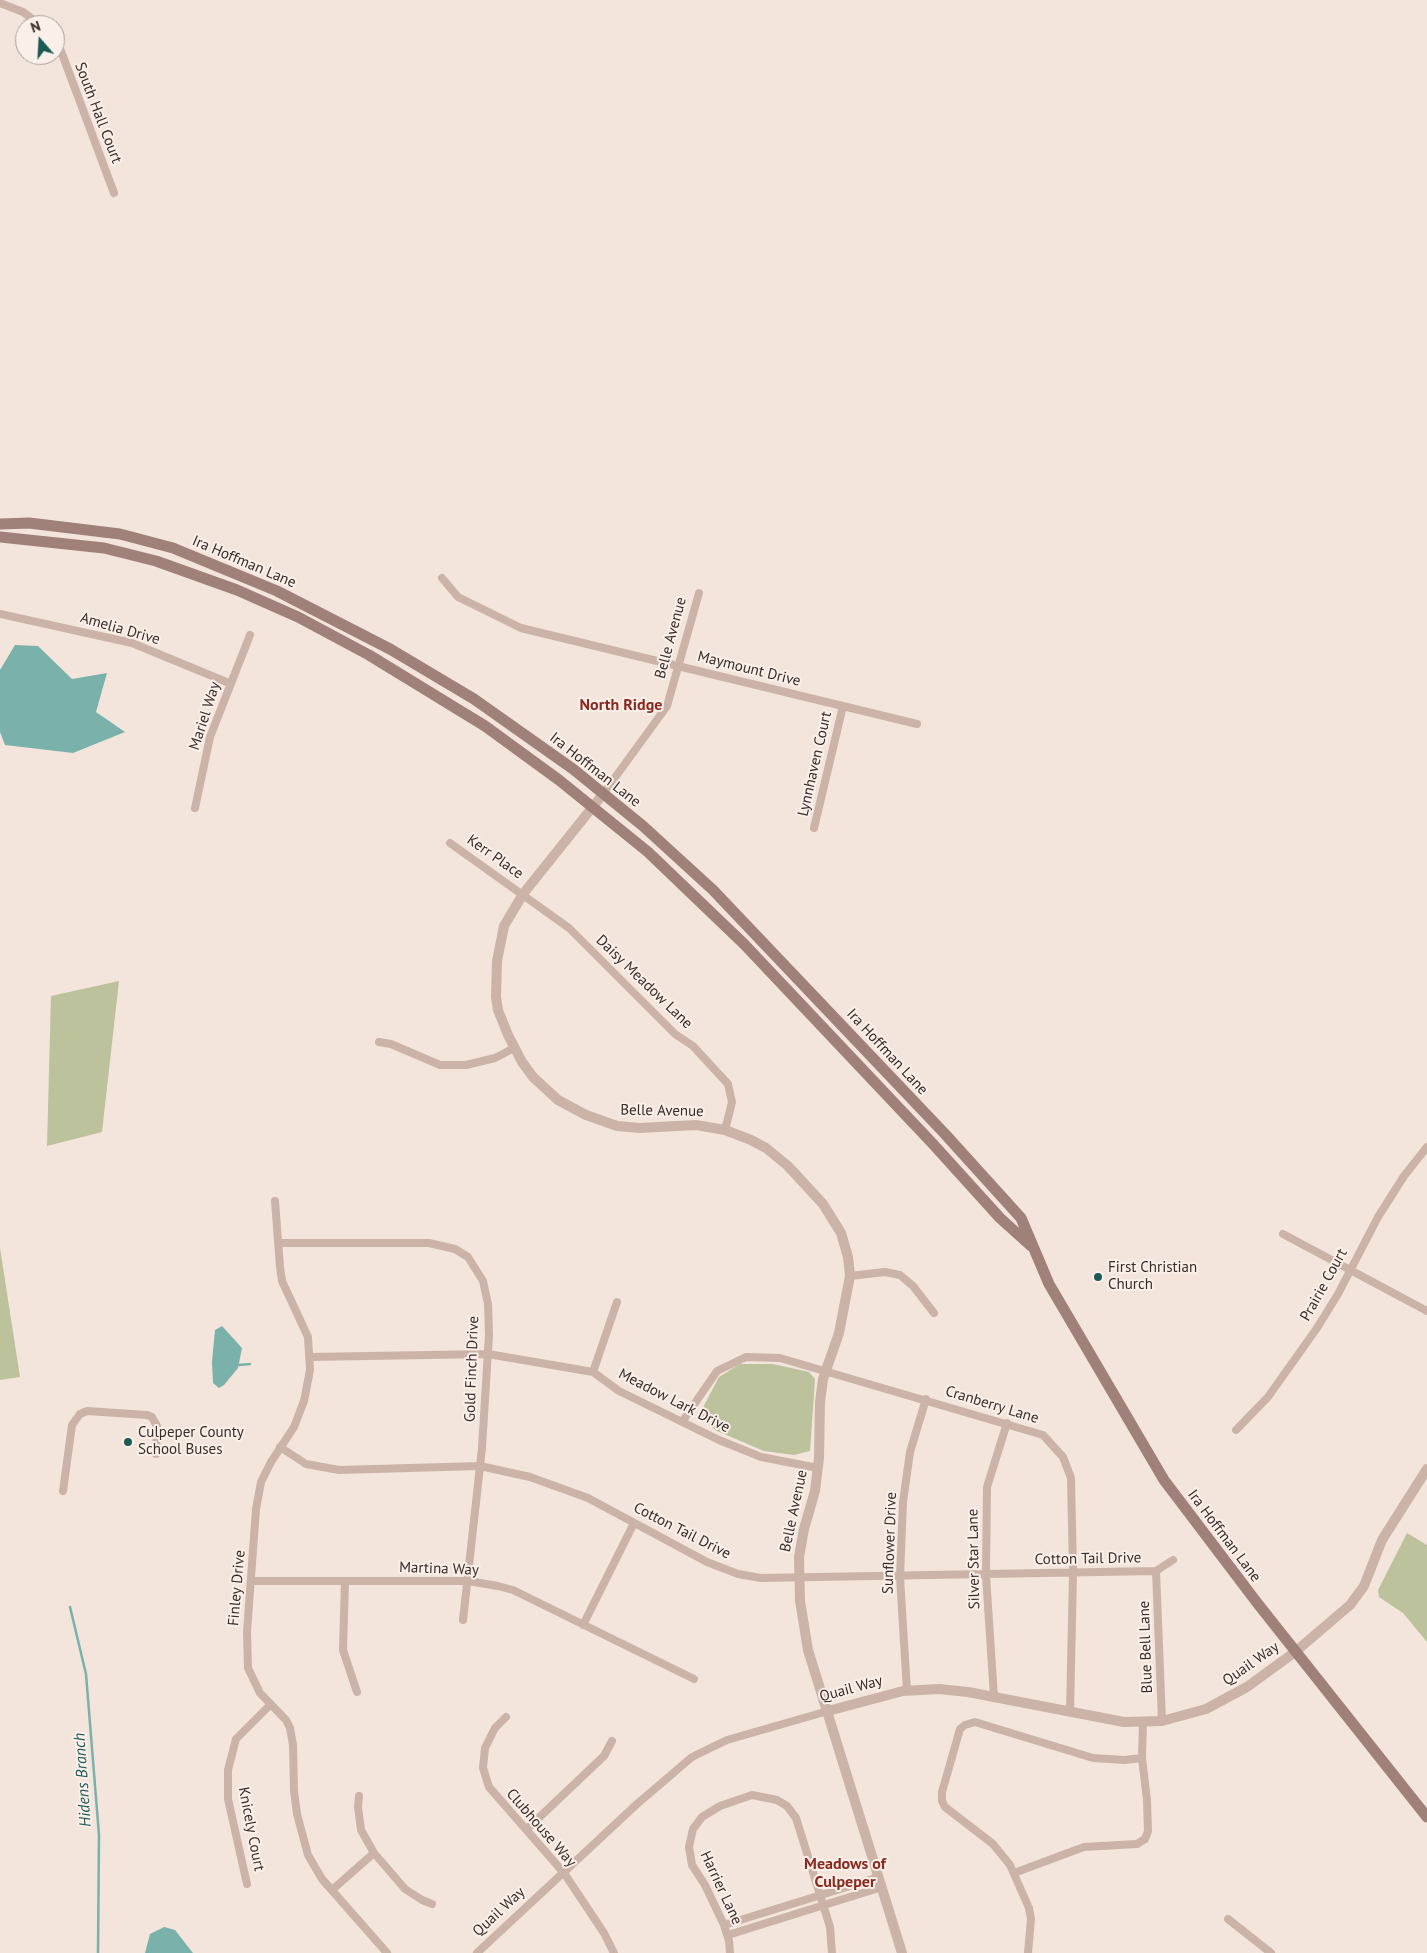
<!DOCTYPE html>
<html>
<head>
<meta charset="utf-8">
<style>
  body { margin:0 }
  #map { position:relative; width:1427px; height:1953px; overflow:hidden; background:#f3e5dc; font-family:"PT Sans",sans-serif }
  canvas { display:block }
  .north { position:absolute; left:15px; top:15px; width:50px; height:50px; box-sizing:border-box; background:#faf0e9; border:1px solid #aca19c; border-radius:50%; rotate:341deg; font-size:14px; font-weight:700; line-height:20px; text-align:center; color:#382b28 }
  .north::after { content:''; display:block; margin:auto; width:18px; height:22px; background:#1c5a56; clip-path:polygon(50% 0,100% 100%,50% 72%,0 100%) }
</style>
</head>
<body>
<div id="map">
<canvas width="1427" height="1953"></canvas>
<div class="north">N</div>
</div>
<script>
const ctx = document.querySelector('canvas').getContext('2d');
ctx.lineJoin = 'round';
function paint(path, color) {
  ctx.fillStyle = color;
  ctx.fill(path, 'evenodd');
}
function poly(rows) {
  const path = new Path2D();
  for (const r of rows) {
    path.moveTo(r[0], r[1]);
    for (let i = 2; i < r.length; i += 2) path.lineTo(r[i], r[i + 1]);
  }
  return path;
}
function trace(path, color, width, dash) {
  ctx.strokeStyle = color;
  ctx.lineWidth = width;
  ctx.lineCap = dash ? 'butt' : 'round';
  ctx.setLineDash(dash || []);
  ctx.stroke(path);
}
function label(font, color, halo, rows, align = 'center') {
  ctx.font = font + ' "PT Sans",sans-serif';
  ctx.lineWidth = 4;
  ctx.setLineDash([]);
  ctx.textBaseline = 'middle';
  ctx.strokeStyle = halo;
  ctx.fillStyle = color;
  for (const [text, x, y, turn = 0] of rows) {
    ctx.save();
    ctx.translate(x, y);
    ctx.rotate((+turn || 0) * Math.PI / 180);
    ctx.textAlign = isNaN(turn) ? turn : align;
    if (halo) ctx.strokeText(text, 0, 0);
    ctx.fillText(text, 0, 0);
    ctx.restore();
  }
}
paint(poly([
  [119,981,102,1132,47,1146,51,996],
  [0,1248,20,1377,0,1380],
  [740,1364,773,1364,809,1372,815,1379,810,1451,794,1455,764,1451,717,1431,698,1417,719,1377],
  [1407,1533,1427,1545,1427,1642,1403,1613,1379,1597,1378,1590]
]), '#bbc29c');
paint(poly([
  [15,645,38,646,72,679,107,673,96,712,125,732,73,753,5,745,0,732,0,670],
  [222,1326,242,1348,238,1368,224,1385,219,1388,213,1383,212,1362,215,1330],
  [164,1927,175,1930,193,1953,145,1953,150,1934]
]), '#7ab1ab');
trace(poly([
  [239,1365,250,1364],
  [70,1607,86,1674,99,1835,98,1953]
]), '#7ab1ab', 2.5);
trace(poly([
  [0,3,23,12,40,25],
  [55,44,61,51,114,193],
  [442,578,458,597,521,628,917,724],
  [0,614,132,643,229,683],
  [603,794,667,706,699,593],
  [195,808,210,737,250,635],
  [814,828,843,706],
  [450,843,569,928,675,1034,693,1046,728,1084,732,1102,725,1130],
  [379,1042,391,1044,440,1065,466,1065,495,1058,514,1048],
  [275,1201,280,1267,282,1281,308,1337,310,1370,304,1401,294,1427,271,1462,261,1482,256,1509,247,1632,248,1668,260,1693,286,1720,290,1728,293,1745,294,1791,297,1814,308,1855,322,1879,387,1953],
  [1283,1234,1427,1311],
  [278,1243,429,1243,455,1249,468,1257,483,1281,488,1304,489,1335,482,1448,463,1620],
  [850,1276,885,1272,900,1275,913,1286,934,1313],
  [309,1357,488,1354,593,1372,619,1391,719,1440,761,1457,818,1468],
  [593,1372,617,1302],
  [682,1422,717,1371,746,1357,780,1358,1043,1435,1063,1457,1071,1478,1073,1573,1070,1712],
  [1236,1430,1268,1397,1317,1328,1338,1294,1378,1217,1404,1176,1427,1147],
  [280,1447,306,1464,339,1470,480,1466,530,1477,588,1498,707,1562,738,1574,761,1578,1156,1571,1173,1560],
  [63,1491,72,1425,80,1414,87,1411,147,1415,152,1417,157,1426,156,1454],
  [1156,1571,1162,1721],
  [251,1581,468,1581,498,1586,513,1590,694,1679],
  [345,1581,343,1650,357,1692],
  [583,1625,634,1523],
  [907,1691,900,1577,903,1502,910,1452,926,1399],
  [994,1697,986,1575,987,1487,1007,1423],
  [506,1717,495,1728,485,1748,483,1768,489,1787,564,1873,604,1933,614,1953],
  [359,1796,358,1807,361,1830,374,1853,405,1889,422,1900,432,1904],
  [527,1829,604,1756,612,1741],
  [1014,1873,1084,1847,1137,1844,1145,1839,1148,1831,1147,1800,1142,1758,1143,1722],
  [247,1884,228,1799,228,1770,236,1739,271,1704],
  [332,1890,374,1853],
  [1228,1919,1271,1953],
  [724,1925,879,1877],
  [728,1935,882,1887],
  [477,1953,637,1804,692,1757,727,1740,828,1711],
  [730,1953,729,1941,724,1925,705,1885,692,1865,689,1847,693,1829,702,1817,720,1806,752,1795,777,1800,787,1806,796,1818,830,1927,832,1953],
  [1028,1953,1031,1919,1029,1908,1010,1865,993,1844,945,1807,942,1801,942,1792,960,1729,965,1725,975,1722,1093,1758,1124,1760,1142,1758]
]), '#cbb3a8', 8);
trace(poly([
  [603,794,523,894,504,926,497,961,496,997,498,1010,508,1035,522,1062,533,1077,558,1100,586,1115,617,1126,640,1128,696,1125,725,1130,751,1140,766,1148,788,1166,823,1204,841,1233,848,1257,850,1276,839,1333,823,1379,820,1402,819,1458,815,1491,804,1529,799,1557,800,1601,808,1650,902,1953],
  [828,1711,903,1691,939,1689,968,1692,1124,1722,1162,1721,1206,1709,1247,1687,1295,1652,1350,1605,1364,1586,1382,1540,1427,1469]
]), '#cbb3a8', 10);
trace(poly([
  [0,524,29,523,120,534,173,548,277,591,390,649,474,699,573,769,643,826,713,890,945,1134,1021,1218,1049,1284,1164,1480,1258,1604,1427,1817],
  [0,537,104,548,156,561,237,590,298,617,369,655,485,726,559,780,648,852,744,944,933,1144,1000,1218,1031,1246]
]), '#9f8179', 11);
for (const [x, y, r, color] of [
  [1098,1277,5,"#1c5a56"],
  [128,1442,5,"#1c5a56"]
]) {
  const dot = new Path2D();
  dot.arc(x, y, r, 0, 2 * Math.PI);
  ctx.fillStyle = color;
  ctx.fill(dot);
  trace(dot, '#faf0e9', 2);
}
label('15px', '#382b28', '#faf0e9', [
  ["South Hall Court",98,113,69],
  ["Ira Hoffman Lane",244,562,23],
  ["Amelia Drive",120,629,16],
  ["Belle Avenue",671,638,-75],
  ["Maymount Drive",749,669,14],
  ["Mariel Way",205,716,-72],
  ["Lynnhaven Court",815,764,-77],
  ["Ira Hoffman Lane",595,770,38],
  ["Kerr Place",495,857,35],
  ["Daisy Meadow Lane",644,982,44],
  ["Ira Hoffman Lane",887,1052,47],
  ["Belle Avenue",662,1111,1],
  ["Prairie Court",1324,1285,-61],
  ["Gold Finch Drive",472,1369,-88],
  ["Meadow Lark Drive",674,1401,27],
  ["Cranberry Lane",992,1405,17],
  ["Belle Avenue",794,1511,-78],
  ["Cotton Tail Drive",682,1531,27],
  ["Ira Hoffman Lane",1224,1536,53],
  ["Sunflower Drive",890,1543,-88],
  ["Silver Star Lane",974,1559,-91],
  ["Cotton Tail Drive",1088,1559,-1],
  ["Martina Way",439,1569,2],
  ["Finley Drive",237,1588,-85],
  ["Blue Bell Lane",1146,1647,-92],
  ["Quail Way",1251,1664,-35],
  ["Quail Way",851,1689,-15],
  ["Clubhouse Way",541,1828,49],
  ["Knicely Court",251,1829,79],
  ["Harrier Lane",721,1888,65],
  ["Quail Way",499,1912,-43]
]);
label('15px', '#382b28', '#faf0e9', [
  ["First Christian",1108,1268],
  ["Church",1108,1285],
  ["Culpeper County",138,1433],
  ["School Buses",138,1450]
], 'left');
label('bold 16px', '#89291f', '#faf0e9', [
  ["North Ridge",621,705],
  ["Meadows of",845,1864],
  ["Culpeper",845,1882]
]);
label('italic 16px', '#1c5a56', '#faf0e9', [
  ["Hidens Branch",83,1780,-94]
]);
</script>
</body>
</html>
